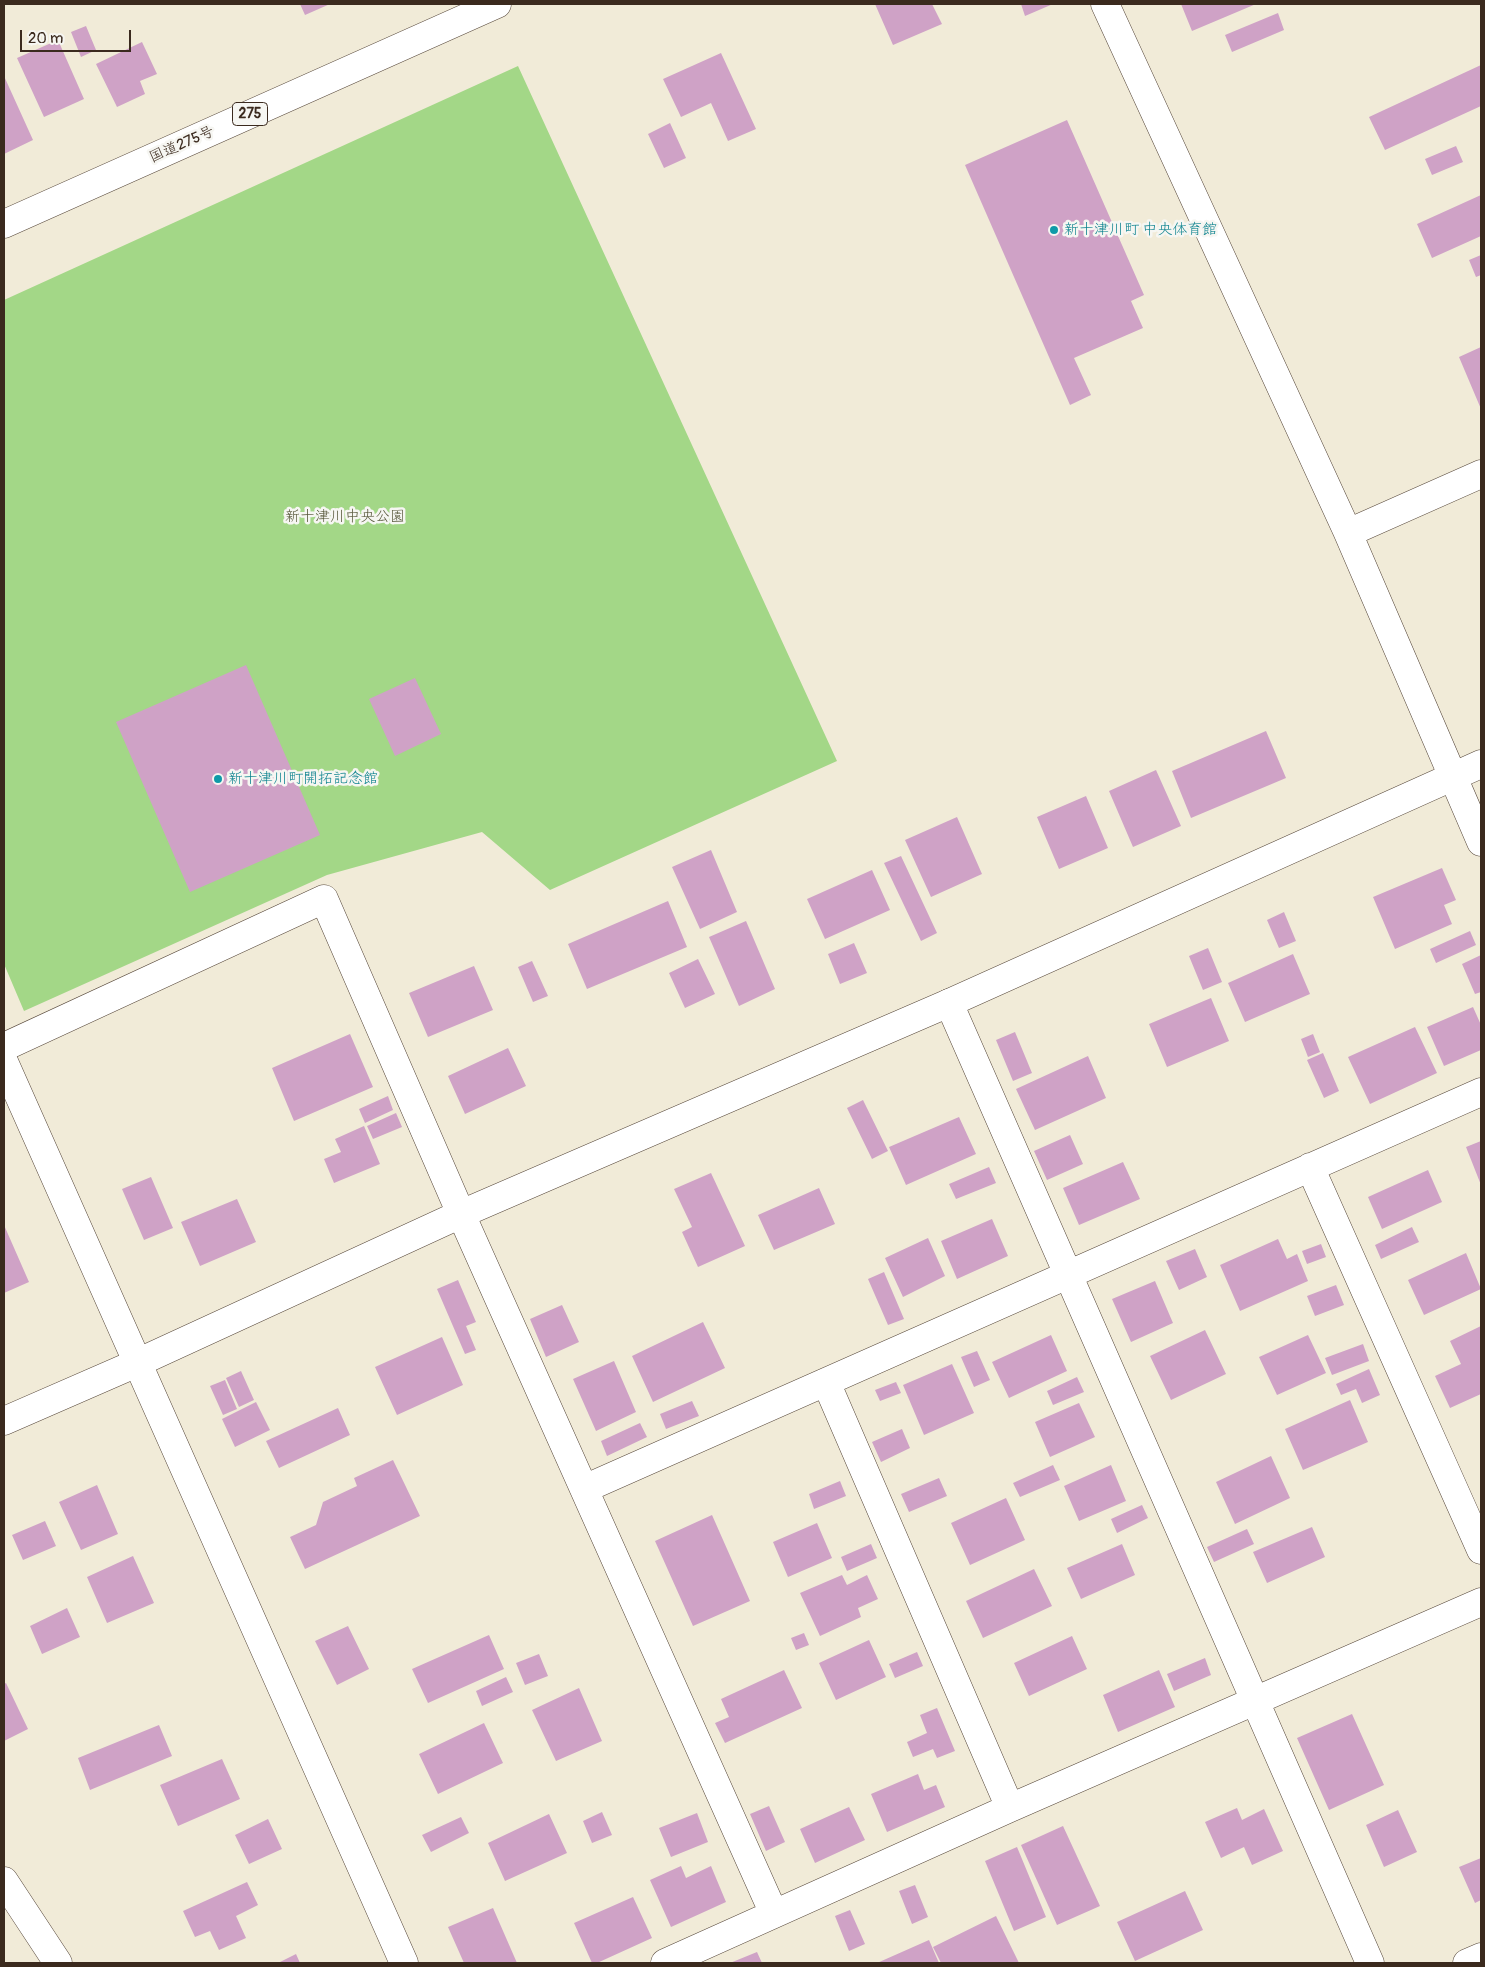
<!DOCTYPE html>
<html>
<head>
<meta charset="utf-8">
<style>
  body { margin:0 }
  #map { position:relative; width:1485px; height:1967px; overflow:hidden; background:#f1ebd8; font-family:Pangolin,sans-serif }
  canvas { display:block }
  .frame { position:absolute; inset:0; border:5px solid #3b2a1e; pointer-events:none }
  .scale { position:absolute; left:20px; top:30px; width:111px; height:22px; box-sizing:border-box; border:2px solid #3b2a1e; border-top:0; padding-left:6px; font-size:15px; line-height:18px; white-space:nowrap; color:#3b2a1e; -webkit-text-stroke:4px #f6f6f2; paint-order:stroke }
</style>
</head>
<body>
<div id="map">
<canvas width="1485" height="1967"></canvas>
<div class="frame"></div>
<div class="scale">20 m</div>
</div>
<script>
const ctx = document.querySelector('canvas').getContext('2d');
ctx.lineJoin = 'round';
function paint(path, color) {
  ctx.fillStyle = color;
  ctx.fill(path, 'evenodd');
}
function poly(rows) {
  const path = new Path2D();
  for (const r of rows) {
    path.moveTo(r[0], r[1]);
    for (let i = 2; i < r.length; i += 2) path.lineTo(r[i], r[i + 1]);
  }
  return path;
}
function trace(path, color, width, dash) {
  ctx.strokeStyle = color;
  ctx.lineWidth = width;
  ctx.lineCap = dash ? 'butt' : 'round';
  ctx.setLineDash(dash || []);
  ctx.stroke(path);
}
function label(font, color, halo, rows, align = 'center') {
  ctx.font = font + ' Pangolin,"Klee One",sans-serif';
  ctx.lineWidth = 5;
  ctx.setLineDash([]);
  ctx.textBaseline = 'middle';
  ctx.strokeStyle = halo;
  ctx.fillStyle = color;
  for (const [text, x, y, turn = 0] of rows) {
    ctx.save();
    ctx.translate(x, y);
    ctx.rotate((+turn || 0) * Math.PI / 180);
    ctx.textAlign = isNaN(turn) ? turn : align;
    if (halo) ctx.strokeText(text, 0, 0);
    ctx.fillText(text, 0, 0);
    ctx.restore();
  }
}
paint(poly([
  [518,66,837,761,550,890,482,832,327,875,24,1011,4,964,4,300]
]), '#a3d787');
paint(poly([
  [300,4,330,4,305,15],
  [875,4,932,4,942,24,893,45],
  [1021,4,1053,4,1025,16],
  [1181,4,1256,4,1192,31],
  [1278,13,1284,30,1232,52,1225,35],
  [86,26,96,50,81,57,71,32],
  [58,40,84,99,44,117,17,58],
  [142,42,157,74,140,81,145,94,117,107,96,64],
  [721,53,756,129,728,141,711,103,681,117,663,79],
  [1481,65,1481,106,1385,150,1369,117],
  [4,76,33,140,4,154],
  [1067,120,1144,295,1131,301,1143,328,1074,358,1091,395,1070,405,965,165],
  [670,123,686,158,664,168,648,134],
  [1456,146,1463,162,1432,175,1425,159],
  [1481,195,1481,236,1432,258,1417,224],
  [1481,255,1481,275,1476,277,1469,260],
  [1481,347,1481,409,1459,357],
  [246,665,320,835,190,892,116,722],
  [415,678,441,734,395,756,369,699],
  [1266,731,1286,778,1191,818,1172,771],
  [1156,770,1181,826,1133,847,1109,791],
  [1086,796,1108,848,1059,869,1037,817],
  [957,817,982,874,931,897,905,840],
  [711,850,737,912,700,929,672,867],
  [901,856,937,933,921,941,884,863],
  [1442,868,1456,900,1444,905,1452,924,1395,949,1373,897],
  [872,870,890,910,825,939,807,899],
  [668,901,687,947,587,989,568,944],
  [1284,912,1296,941,1279,948,1267,920],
  [746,921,775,989,739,1006,709,937],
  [1470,931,1476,945,1436,963,1430,949],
  [854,943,867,973,840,984,828,954],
  [1208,948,1222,982,1203,990,1189,956],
  [1293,954,1310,994,1245,1022,1228,983],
  [1481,955,1481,992,1475,994,1462,964],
  [698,959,715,994,685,1008,669,973],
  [532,961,548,996,533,1002,518,967],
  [474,966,493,1010,428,1037,409,993],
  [1211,998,1229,1041,1167,1067,1149,1024],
  [1473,1007,1481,1025,1481,1050,1444,1066,1427,1027],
  [1415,1027,1437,1073,1370,1104,1348,1057],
  [1015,1032,1032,1073,1013,1081,996,1040],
  [350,1034,373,1087,294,1121,272,1068],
  [1313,1034,1320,1052,1308,1057,1301,1039],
  [508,1048,526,1086,465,1114,448,1076],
  [1323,1053,1339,1091,1324,1098,1307,1060],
  [1088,1056,1106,1098,1035,1130,1016,1089],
  [388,1096,393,1110,365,1123,359,1109],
  [863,1100,888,1151,872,1159,847,1108],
  [396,1113,402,1127,373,1139,367,1126],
  [959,1117,976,1154,906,1185,889,1147],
  [364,1126,380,1164,334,1183,324,1159,341,1152,335,1139],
  [1070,1135,1083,1164,1047,1180,1034,1151],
  [1481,1141,1481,1185,1466,1147],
  [1123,1162,1140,1199,1079,1225,1063,1188],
  [989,1167,996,1183,956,1199,949,1184],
  [1428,1170,1442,1202,1382,1229,1368,1197],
  [711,1173,745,1246,698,1267,682,1232,692,1227,674,1189],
  [151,1177,173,1228,144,1240,122,1189],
  [819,1188,835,1224,774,1250,758,1215],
  [237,1199,256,1242,200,1266,181,1222],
  [992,1219,1008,1256,957,1279,941,1241],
  [4,1225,29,1282,4,1293],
  [1412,1227,1419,1242,1381,1259,1375,1245],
  [928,1238,945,1276,903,1297,885,1258],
  [1278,1239,1287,1259,1297,1254,1308,1281,1240,1311,1220,1265],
  [1321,1244,1326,1257,1307,1264,1302,1251],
  [1195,1249,1207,1277,1179,1290,1166,1261],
  [1466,1253,1481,1289,1424,1315,1408,1280],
  [884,1272,904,1319,888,1325,868,1279],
  [458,1280,476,1322,466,1326,476,1350,465,1354,437,1289],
  [1155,1281,1173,1323,1131,1342,1112,1299],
  [1336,1285,1344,1305,1315,1316,1307,1296],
  [562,1305,579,1342,546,1357,530,1319],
  [703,1322,725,1368,653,1402,632,1356],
  [1481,1326,1481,1394,1450,1408,1435,1376,1461,1364,1450,1341],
  [1205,1330,1226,1374,1171,1400,1150,1356],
  [1051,1335,1067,1371,1009,1398,992,1362],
  [1308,1335,1326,1373,1277,1395,1259,1357],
  [442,1337,463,1385,397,1415,375,1367],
  [1363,1344,1369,1361,1332,1375,1325,1358],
  [977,1351,990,1380,974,1387,961,1357],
  [614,1361,636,1412,596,1431,573,1379],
  [952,1364,974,1413,924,1435,903,1385],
  [1369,1369,1380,1395,1362,1403,1356,1389,1341,1395,1336,1384],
  [241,1371,254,1400,239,1407,226,1378],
  [1077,1377,1084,1392,1053,1405,1047,1391],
  [225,1380,237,1409,223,1415,210,1386],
  [896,1382,901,1393,880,1401,875,1390],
  [1350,1400,1368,1442,1303,1470,1285,1429],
  [692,1401,699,1416,666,1429,660,1414],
  [256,1402,270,1430,235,1447,222,1419],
  [1079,1403,1095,1437,1050,1457,1035,1422],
  [338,1408,350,1435,279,1468,266,1441],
  [640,1423,647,1437,607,1456,601,1441],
  [902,1429,910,1448,881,1462,872,1442],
  [1271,1456,1290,1498,1235,1524,1216,1482],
  [393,1460,420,1516,305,1569,290,1537,316,1525,323,1502,357,1486,354,1478],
  [1053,1465,1060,1480,1020,1497,1013,1483],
  [1111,1465,1126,1501,1079,1521,1064,1486],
  [939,1478,947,1496,909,1512,901,1494],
  [840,1481,846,1496,814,1509,809,1494],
  [97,1485,118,1534,81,1550,59,1502],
  [1006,1498,1025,1540,970,1565,951,1523],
  [1142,1505,1148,1518,1117,1533,1111,1519],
  [712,1515,750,1601,693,1626,655,1541],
  [45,1521,56,1546,23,1560,12,1535],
  [817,1523,832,1558,788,1577,773,1542],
  [1312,1527,1325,1557,1267,1583,1253,1552],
  [1247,1529,1254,1544,1214,1562,1207,1547],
  [871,1544,877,1558,847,1571,841,1557],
  [1122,1544,1135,1575,1081,1599,1067,1568],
  [133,1556,154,1603,107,1623,87,1577],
  [1034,1569,1052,1606,983,1638,966,1601],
  [842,1575,847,1585,867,1575,878,1599,858,1608,861,1617,820,1636,800,1593],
  [67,1608,80,1637,42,1654,30,1626],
  [348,1626,369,1669,337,1685,315,1641],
  [804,1633,809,1645,796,1650,791,1638],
  [489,1635,504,1669,428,1703,412,1669],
  [1072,1636,1087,1669,1029,1696,1014,1663],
  [869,1640,886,1677,836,1700,819,1663],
  [917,1652,923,1666,895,1678,889,1664],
  [539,1654,548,1676,525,1685,516,1663],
  [1205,1658,1211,1675,1174,1691,1167,1674],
  [784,1670,802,1708,725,1743,715,1723,729,1717,721,1699],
  [1159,1670,1175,1707,1118,1732,1103,1695],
  [506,1677,513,1692,482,1706,476,1691],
  [6,1683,28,1729,4,1741,4,1684],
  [579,1688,602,1741,556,1761,532,1710],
  [937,1708,955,1751,937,1758,933,1749,913,1757,907,1742,927,1733,920,1715],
  [1352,1714,1384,1785,1329,1810,1297,1738],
  [484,1723,503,1763,438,1794,419,1754],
  [159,1725,172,1756,90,1790,78,1758],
  [222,1759,240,1799,178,1826,160,1785],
  [918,1774,924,1790,936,1785,945,1807,887,1832,871,1794],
  [769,1806,785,1842,766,1851,750,1814],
  [849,1807,865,1840,815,1863,800,1829],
  [1237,1808,1242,1820,1264,1809,1283,1851,1252,1865,1244,1847,1221,1858,1205,1822],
  [1398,1810,1417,1852,1384,1867,1366,1825],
  [602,1812,612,1835,592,1843,583,1821],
  [697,1813,708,1842,671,1857,659,1828],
  [549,1814,567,1853,505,1881,488,1843],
  [461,1817,469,1833,431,1852,422,1835],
  [268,1819,282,1849,249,1864,235,1835],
  [1063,1826,1100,1906,1057,1925,1021,1845],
  [1017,1847,1046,1917,1014,1931,985,1861],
  [1481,1858,1481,1900,1475,1903,1459,1867],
  [681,1866,686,1878,711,1866,726,1902,671,1927,650,1880],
  [247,1882,258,1905,236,1916,246,1938,219,1950,210,1931,195,1937,183,1911],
  [915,1885,928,1917,912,1924,899,1891],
  [1185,1891,1203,1930,1135,1961,1117,1922],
  [633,1897,652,1938,597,1963,592,1963,574,1923],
  [493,1908,517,1963,464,1963,448,1927],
  [850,1910,865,1944,849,1951,835,1916],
  [996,1916,1019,1963,941,1963,933,1947],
  [929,1940,939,1963,877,1963],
  [757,1952,762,1963,730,1963],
  [296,1954,300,1963,278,1963]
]), '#cfa2c6');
const minor = poly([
  [1105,4,1348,533,1481,842],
  [1348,533,1481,474],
  [949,1003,1370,1963],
  [4,1047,324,899,461,1214,774,1914],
  [1310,1167,1481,1550],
  [826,1382,1010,1808],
  [4,1421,137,1363],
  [584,1489,1481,1092],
  [4,1881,58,1963],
  [665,1963,1010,1808,1481,1602],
  [1467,1963,1481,1957]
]);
const tertiary = poly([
  [4,1062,404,1963],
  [137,1363,461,1214,949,1003,1481,764]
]);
const trunk = poly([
  [4,224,497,4]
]);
trace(minor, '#56473a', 29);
trace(tertiary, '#56473a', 29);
trace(trunk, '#56473a', 29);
trace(minor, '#fff', 28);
trace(tertiary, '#fff', 28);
trace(trunk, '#fff', 28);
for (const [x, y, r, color] of [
  [1054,230,5,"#0f9aa8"],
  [218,779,5,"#0f9aa8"]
]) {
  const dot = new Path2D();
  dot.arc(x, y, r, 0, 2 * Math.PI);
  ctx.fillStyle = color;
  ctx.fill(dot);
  trace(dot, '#f6f6f2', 2);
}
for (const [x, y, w] of [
  [250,114,35]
]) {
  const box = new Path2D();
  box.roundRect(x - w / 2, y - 11.5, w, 23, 4);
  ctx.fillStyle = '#f6f6f2';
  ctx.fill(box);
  trace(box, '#3b2a1e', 1);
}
label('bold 14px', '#3b2a1e', null, [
  ["275",250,114]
]);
label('15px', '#3b2a1e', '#f6f6f2', [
  ["国道275号",182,145,-24]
]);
label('15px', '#0d838f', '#f6f6f2', [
  ["新十津川町 中央体育館",1064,230],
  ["新十津川町開拓記念館",228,779]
], 'left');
label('15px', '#555538', '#f6f6f2', [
  ["新十津川中央公園",345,517]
]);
</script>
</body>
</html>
